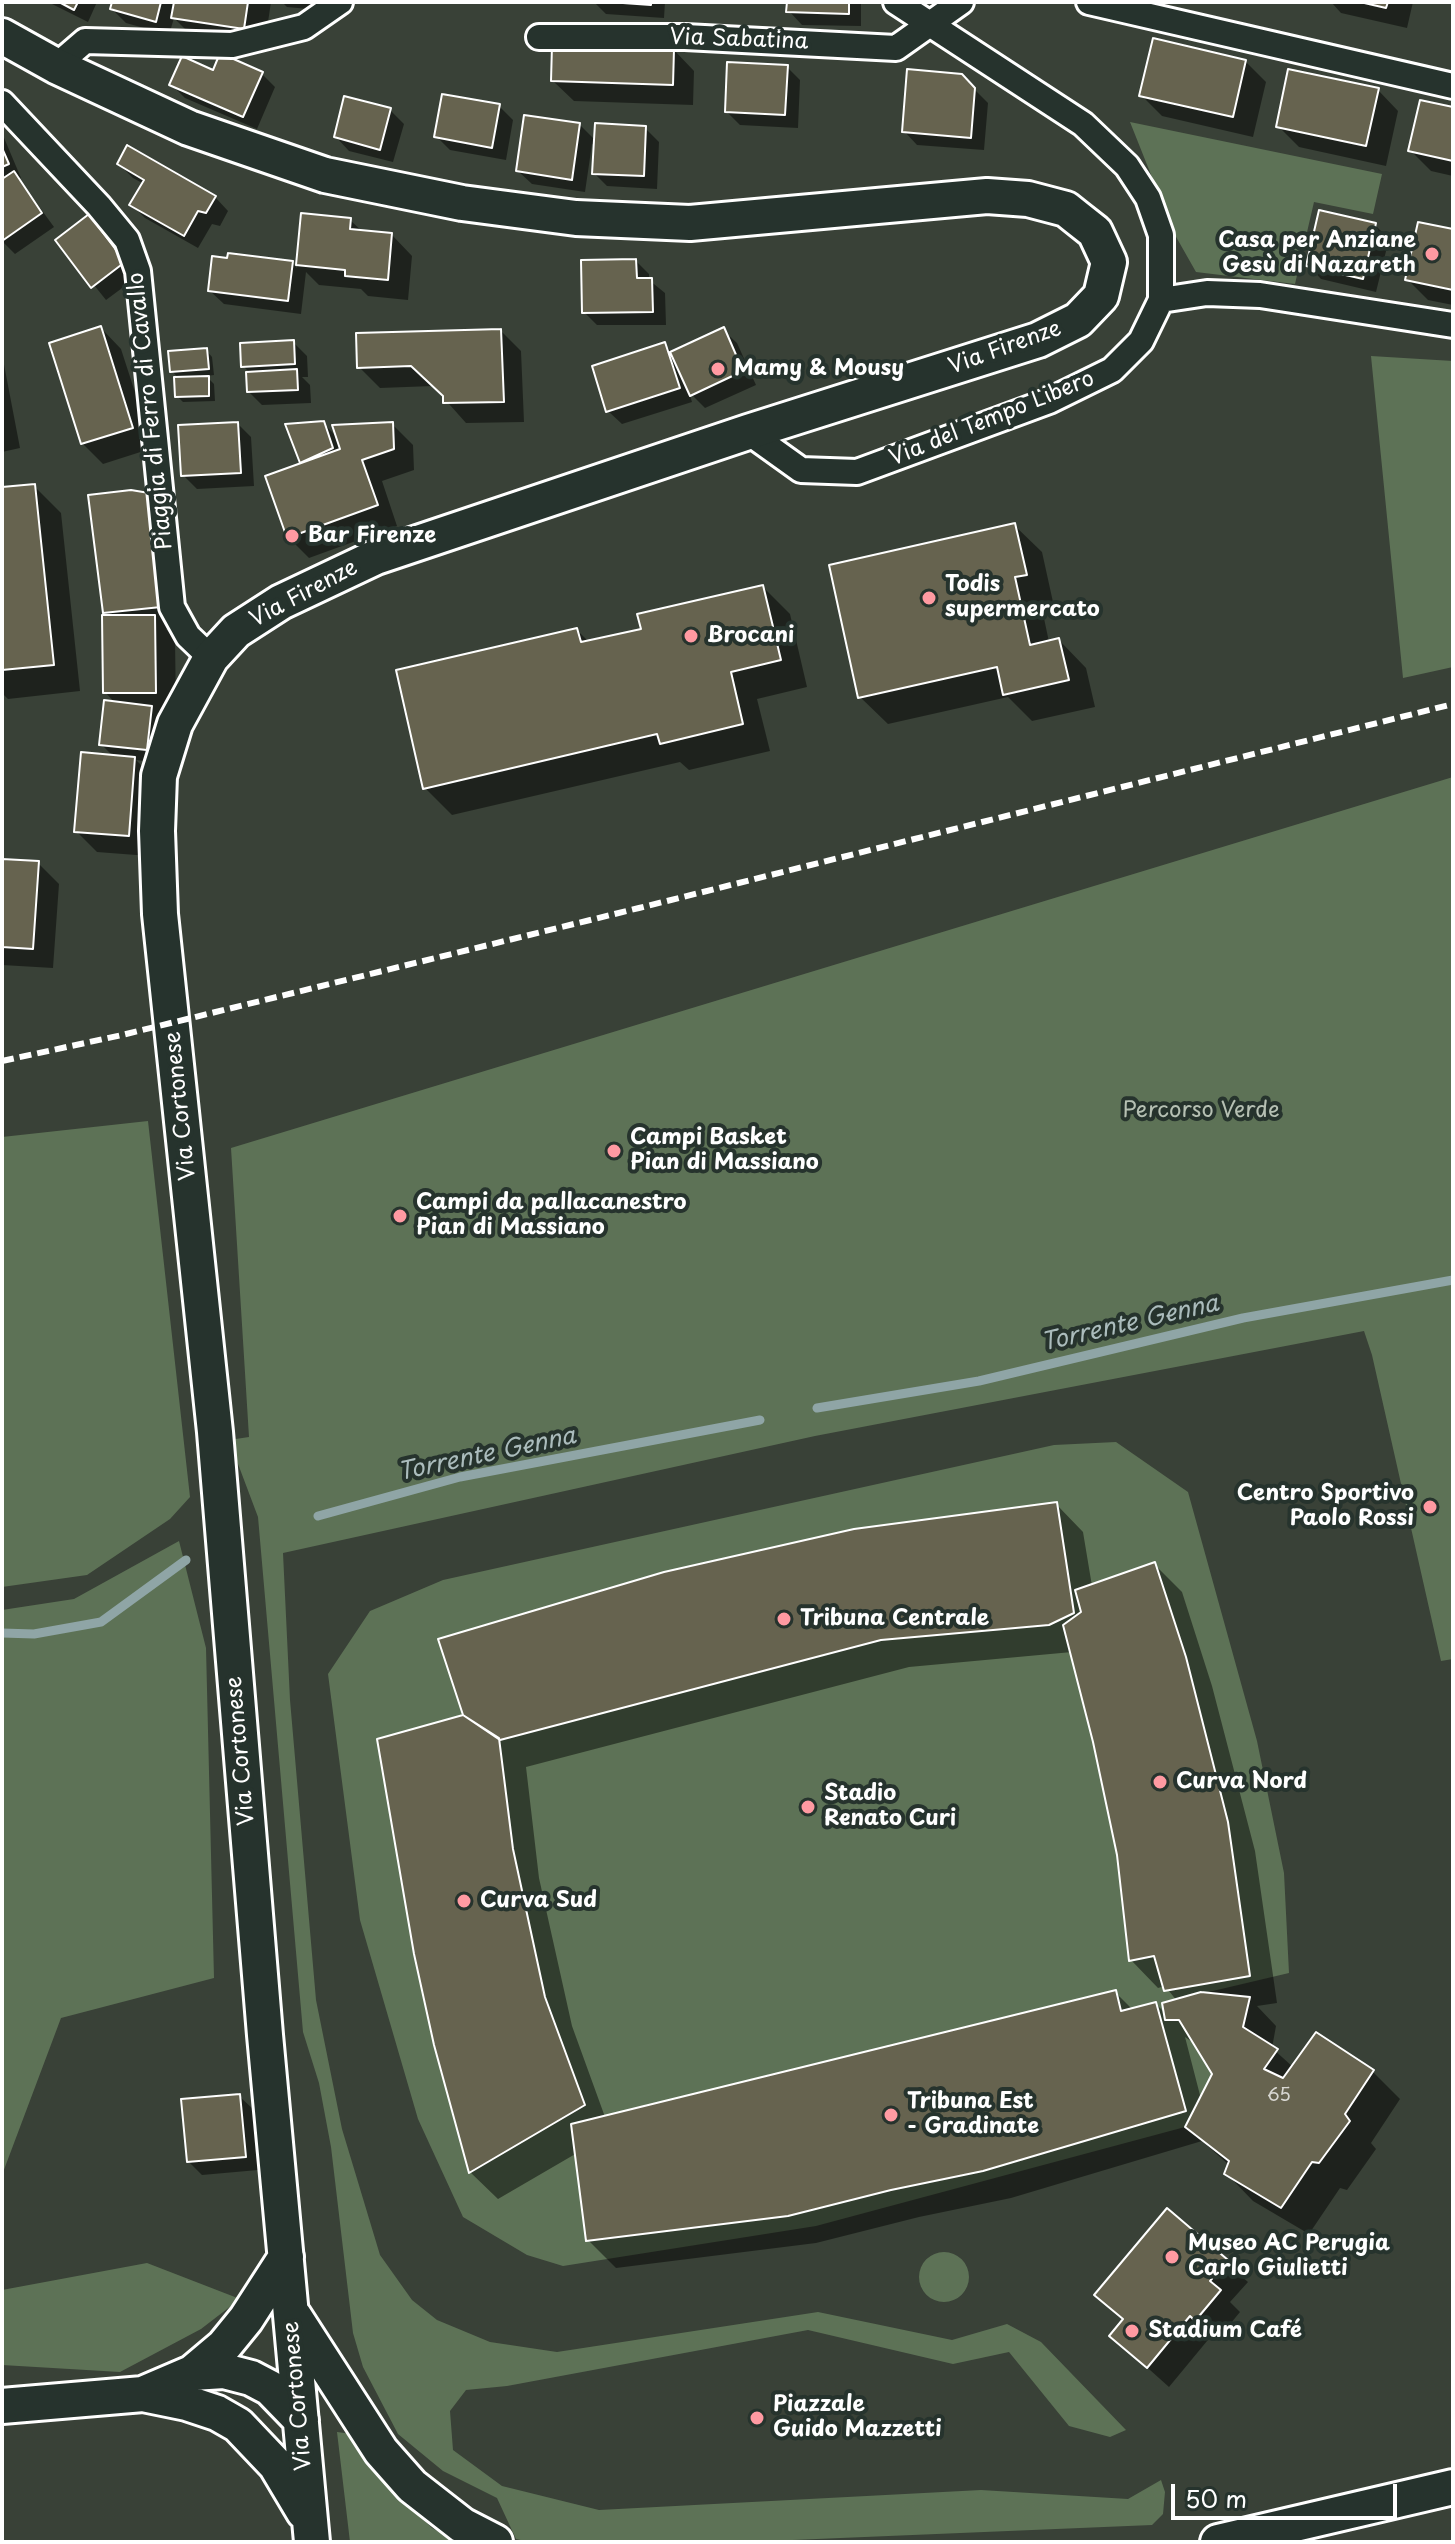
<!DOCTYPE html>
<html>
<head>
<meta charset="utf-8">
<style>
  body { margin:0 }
  #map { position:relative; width:1455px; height:2544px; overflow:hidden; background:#394137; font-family:"Playpen Sans",sans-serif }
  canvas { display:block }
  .frame { position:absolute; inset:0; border:4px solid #fff; pointer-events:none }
  .scale { position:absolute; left:1171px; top:2484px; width:226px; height:36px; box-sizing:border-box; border:4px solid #fff; border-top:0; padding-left:10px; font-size:24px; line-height:28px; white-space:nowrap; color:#fff; -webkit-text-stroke:6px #26332d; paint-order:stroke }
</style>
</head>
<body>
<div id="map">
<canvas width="1455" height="2544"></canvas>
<div class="frame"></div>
<div class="scale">50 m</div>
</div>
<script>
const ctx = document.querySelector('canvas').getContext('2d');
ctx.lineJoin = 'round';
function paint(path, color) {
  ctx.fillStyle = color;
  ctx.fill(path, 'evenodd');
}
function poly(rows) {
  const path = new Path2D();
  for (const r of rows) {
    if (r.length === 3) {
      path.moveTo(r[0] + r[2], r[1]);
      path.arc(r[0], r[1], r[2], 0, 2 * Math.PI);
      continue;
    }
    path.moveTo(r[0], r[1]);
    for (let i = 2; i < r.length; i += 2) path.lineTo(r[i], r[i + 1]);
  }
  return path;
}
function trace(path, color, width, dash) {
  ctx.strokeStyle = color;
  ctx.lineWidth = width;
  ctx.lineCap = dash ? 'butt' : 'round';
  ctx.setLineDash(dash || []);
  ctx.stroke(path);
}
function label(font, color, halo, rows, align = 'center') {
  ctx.font = font + ' "Playpen Sans",sans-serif';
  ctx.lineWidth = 8;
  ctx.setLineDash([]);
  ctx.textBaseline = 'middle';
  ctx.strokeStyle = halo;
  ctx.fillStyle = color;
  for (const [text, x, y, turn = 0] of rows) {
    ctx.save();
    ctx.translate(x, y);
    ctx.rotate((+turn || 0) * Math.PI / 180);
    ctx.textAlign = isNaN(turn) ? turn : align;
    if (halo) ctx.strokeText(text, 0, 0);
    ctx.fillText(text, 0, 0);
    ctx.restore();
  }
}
paint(poly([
  [1130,122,1382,174,1373,214,1314,202,1295,284,1196,272,1175,235],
  [1371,356,1453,361,1453,667,1403,678],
  [1453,777,1453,1659,1441,1661,1372,1355,1364,1331,815,1436,283,1553,290,1700,316,2000,342,2129,380,2255,412,2300,437,2320,490,2342,557,2352,818,2312,952,2340,1007,2324,1041,2342,1126,2430,1110,2437,1069,2426,1009,2352,953,2364,808,2330,507,2386,466,2390,450,2411,453,2450,502,2486,599,2510,981,2490,1128,2499,1161,2480,1165,2492,1163,2514,1152,2525,745,2542,529,2542,516,2539,497,2498,443,2471,398,2434,363,2367,353,2333,331,2147,319,2083,303,2032,258,1517,229,1440,249,1437,231,1148],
  [148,1121,190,1497,170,1519,87,1575,2,1587,2,1137],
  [1116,1442,1188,1492,1257,1741,1284,1873,1289,1973,1162,2003,1165,2020,1179,2020,1212,2074,1185,2127,816,2226,563,2266,527,2255,463,2217,418,2119,360,1920,328,1674,370,1611,443,1580,1054,1445],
  [179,1541,206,1648,214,1978,61,2018,2,2175,2,1610,74,1599],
  [944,2277,25],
  [147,2263,240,2299,201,2329,120,2372,2,2365,2,2290],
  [337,2432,352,2434,397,2494,432,2528,457,2542,350,2542]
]), '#5d7256');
paint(poly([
  [48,2,97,2,88,22],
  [114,2,271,2,264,49,194,38,174,18,169,35,126,23,112,9],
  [282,2,320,2,319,10,287,7],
  [594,2,665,2,664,18,606,14],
  [789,2,861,2,861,26,802,25,789,11],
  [1331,2,1413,2,1407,28,1341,13],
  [674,50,694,71,693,105,574,101,553,81],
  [1245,61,1266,82,1253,137,1162,116,1141,95],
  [787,67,800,80,798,128,740,125,727,112],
  [214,72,262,74,275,87,257,129,185,98,172,85],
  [961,76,988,103,984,150,917,145,904,131],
  [1378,90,1398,111,1386,166,1299,147,1278,126],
  [499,106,513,120,506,160,450,150,436,136],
  [1453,109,1453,176,1431,171,1410,150],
  [390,110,404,124,393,162,349,151,336,137],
  [580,125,596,141,645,128,659,142,657,189,607,186,594,173,595,145,592,144,585,192,532,184,518,171],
  [2,133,21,178,19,179,54,227,15,254,2,241],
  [119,164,215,197,228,211,220,226,212,224,198,248,145,218,132,205,144,184,133,178],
  [303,216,350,220,363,232,392,235,412,256,408,300,368,296,361,289,319,285,306,272,301,314,224,304,210,291,292,263,297,268],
  [89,217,137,277,106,300,58,240],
  [1375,225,1389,239,1376,292,1321,279,1308,265],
  [1453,231,1453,305,1428,300,1407,279],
  [636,261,649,274,649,280,665,293,666,325,597,325,584,312],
  [101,328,121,349,153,448,103,464,82,443],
  [723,330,737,343,756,385,705,408,689,392,692,402,622,424,608,411,665,345,673,353],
  [501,331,521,351,524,422,466,423,433,386,380,388,359,367],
  [293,342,307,356,308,377,302,377,310,385,311,403,262,405,249,392,251,374,243,366],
  [206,350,212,357,214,375,206,376,214,384,215,401,183,402,177,396,179,379,172,371],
  [2,354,20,448,2,452],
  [323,423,339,439,392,424,413,445,414,470,382,481,397,526,309,558,288,537,304,464,302,462],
  [238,424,251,437,254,486,197,489,183,475],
  [34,486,61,513,80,691,8,699,2,693,2,489],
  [90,497,180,627,166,629,175,638,176,713,157,713,165,721,160,763,136,760,155,779,149,856,97,852,76,831,114,757,101,744,116,704,105,692,109,617,104,613],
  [1014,525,1042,552,1053,602,1041,604,1049,642,1059,640,1086,668,1095,707,1032,721,1008,697,888,724,860,697],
  [763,587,790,614,807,687,757,699,770,751,689,770,680,762,452,815,425,788,577,630,590,643,643,630],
  [2,861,38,863,59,884,53,968,2,965],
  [1056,1504,1083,1532,1092,1586,1154,1564,1182,1592,1212,1686,1255,1851,1277,2003,1257,2006,1276,2026,1272,2048,1293,2067,1316,2035,1373,2072,1400,2099,1371,2143,1376,2149,1347,2190,1340,2188,1309,2234,1253,2201,1226,2173,1229,2165,1202,2141,1011,2198,919,2217,816,2243,616,2268,588,2240,577,2153,498,2199,470,2172,436,2044,465,1717],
  [1072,1652,1095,1741,1119,1855,1131,1960,1158,1988,1165,1986,1177,2001,1166,2014,1156,2004,1133,2010,1115,1992,605,2117,572,2026,539,1878,526,1767,909,1667],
  [1185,2037,1198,2046,1214,2074,1201,2099],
  [239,2096,253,2109,258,2170,202,2175,189,2162],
  [1167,2211,1248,2282,1230,2302,1240,2312,1217,2340,1212,2335,1169,2387,1112,2336,1124,2321,1097,2295]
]), '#0007');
trace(poly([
  [817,1408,979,1381,1243,1318,1453,1280],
  [318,1516,460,1477,760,1420],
  [2,1633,34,1634,101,1622,186,1560]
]), '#8fa5a6', 9);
const building = poly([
  [59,2,78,2,74,10,59,2],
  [112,2,161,2,156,22,110,9,112,2],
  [174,2,248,2,244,29,171,18,174,2],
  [609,2,651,2,651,5,609,2],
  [787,2,849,2,849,14,786,12,787,2],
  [1360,2,1388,2,1386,8,1360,2],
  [1153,38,1246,60,1233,117,1139,96,1153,38],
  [552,45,674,49,673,85,551,81,552,45],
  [220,53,263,72,243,117,169,85,182,56,213,70,220,53],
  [727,62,788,65,785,115,725,112,727,62],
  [907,69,962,74,975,88,971,138,902,132,907,69],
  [1288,69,1379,88,1366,146,1276,127,1288,69],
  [442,94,500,104,492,148,434,137,442,94],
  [344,96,391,108,380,150,334,137,344,96],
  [1420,100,1453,107,1453,161,1408,151,1420,100],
  [524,115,580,123,572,180,516,171,524,115],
  [595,123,646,126,644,176,592,174,595,123],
  [127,145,216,196,206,213,198,211,184,236,129,205,144,180,117,164,127,145],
  [2,148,9,164,2,167,2,148],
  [14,171,42,213,2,241,2,179,14,171],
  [1319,210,1376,223,1363,279,1306,266,1319,210],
  [301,213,351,218,350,229,392,233,388,280,345,276,345,270,296,265,301,213],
  [89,214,125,262,91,288,55,240,89,214],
  [1418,222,1453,229,1453,290,1405,280,1418,222],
  [228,253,293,261,288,301,208,291,212,256,227,258,228,253],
  [636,259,637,278,652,278,653,312,582,313,581,260,636,259],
  [101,326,133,428,81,444,49,343,101,326],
  [724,327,743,371,690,396,670,352,724,327],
  [501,329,504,402,443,403,443,396,411,366,357,368,356,333,501,329],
  [294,340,295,364,241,367,240,343,294,340],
  [665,342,680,388,606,412,592,366,665,342],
  [207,348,209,369,170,372,168,351,207,348],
  [297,369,298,390,247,392,246,372,297,369],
  [209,376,209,396,175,397,174,377,209,376],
  [324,421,333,448,300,463,285,424,324,421],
  [238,422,241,473,181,476,178,425,238,422],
  [393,422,394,449,362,460,378,505,287,538,265,476,340,449,332,425,393,422],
  [35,484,54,665,2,670,2,487,35,484],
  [131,490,149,493,161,607,103,613,88,495,131,490],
  [1015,523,1027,575,1015,577,1030,645,1059,638,1069,680,1003,695,997,667,858,698,829,565,1015,523],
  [763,585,781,660,731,672,743,724,660,744,657,734,423,789,396,670,577,628,581,642,641,629,637,614,763,585],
  [102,615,155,615,156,693,103,693,102,615],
  [104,700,152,706,147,750,99,745,104,700],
  [81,752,135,757,129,836,74,832,81,752],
  [2,859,39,861,33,949,2,947,2,859],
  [1057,1502,1074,1613,1049,1625,881,1640,500,1740,463,1715,438,1639,664,1572,854,1529,1057,1502],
  [1155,1562,1186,1657,1228,1822,1250,1976,1164,1991,1154,1956,1129,1961,1117,1855,1093,1742,1063,1625,1081,1612,1075,1590,1155,1562],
  [463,1715,499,1738,513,1849,545,1997,585,2105,469,2173,434,2045,414,1954,377,1739,463,1715],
  [1116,1990,1121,2011,1156,2002,1186,2111,983,2171,891,2190,788,2216,586,2241,571,2124,1116,1990],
  [1201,1992,1250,1997,1243,2027,1278,2049,1264,2069,1283,2078,1316,2032,1374,2070,1345,2114,1350,2121,1319,2163,1312,2162,1281,2208,1224,2174,1229,2161,1185,2127,1212,2074,1179,2020,1165,2020,1162,2003,1201,1992],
  [240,2094,246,2157,187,2162,181,2099,240,2094],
  [1167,2208,1228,2260,1210,2281,1221,2290,1195,2321,1190,2316,1147,2368,1109,2336,1123,2319,1094,2295,1167,2208]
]);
paint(building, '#66634f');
trace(building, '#fff', 2);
const street = poly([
  [1089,2,1453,86],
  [539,37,685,37,896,48,961,2],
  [56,66,85,41,232,45,304,27,340,2],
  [2,103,99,206,127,240,138,271,172,607,188,636,211,658],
  [1161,300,1207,293,1260,295,1453,325],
  [748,432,801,470,857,472,1049,401,1112,370,1141,341,1161,300,1161,235,1148,198,1127,166,1083,124,896,2]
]);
const secondary = poly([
  [2,36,56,66,189,128,325,175,462,203,576,218,690,223,987,196,1028,199,1066,209,1076,217,1095,232,1109,262,1101,296,1078,320,1038,340,748,432,376,557,281,602,236,631,211,658,175,724,159,776,157,831,160,914,215,1432,265,2035,312,2542],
  [294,2316,381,2451,412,2486,462,2525,495,2542],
  [192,2373,224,2371,251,2378,270,2388,301,2420],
  [143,2394,187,2403,217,2413,238,2425,276,2465,304,2512],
  [2,2406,143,2394,192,2373,224,2346,246,2319,286,2257],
  [1218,2542,1453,2487]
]);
trace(street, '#fff', 30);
trace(secondary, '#fff', 40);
trace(street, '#26332d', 24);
trace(secondary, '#26332d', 34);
trace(poly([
  [2,1061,122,1035,639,908,1453,704]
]), '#fff', 6, [12, 6]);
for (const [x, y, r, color] of [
  [1432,254,8,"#ff9aa2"],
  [718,369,8,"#ff9aa2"],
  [292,536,8,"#ff9aa2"],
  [929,598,8,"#ff9aa2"],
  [691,636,8,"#ff9aa2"],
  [614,1151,8,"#ff9aa2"],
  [400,1216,8,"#ff9aa2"],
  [1430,1507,8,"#ff9aa2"],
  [784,1619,8,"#ff9aa2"],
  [1160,1782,8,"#ff9aa2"],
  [808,1807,8,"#ff9aa2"],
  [464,1901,8,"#ff9aa2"],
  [891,2115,8,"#ff9aa2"],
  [1172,2257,8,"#ff9aa2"],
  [1132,2331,8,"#ff9aa2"],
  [757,2418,8,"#ff9aa2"]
]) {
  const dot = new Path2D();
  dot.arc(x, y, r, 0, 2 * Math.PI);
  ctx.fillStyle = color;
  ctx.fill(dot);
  trace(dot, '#26332d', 3);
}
label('18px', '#d9d8d3', null, [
  ["65",1279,2096]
]);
label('22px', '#fff', '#26332d', [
  ["Via Sabatina",739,40,2],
  ["Via Firenze",1005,348,-20],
  ["Piaggia di Ferro di Cavallo",151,411,-96],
  ["Via del Tempo Libero",992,419,-22],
  ["Via Firenze",304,594,-28],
  ["Via Cortonese",181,1106,-96],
  ["Via Cortonese",241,1751,-95],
  ["Via Cortonese",298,2396,-95]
]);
label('bold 22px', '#fff', '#26332d', [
  ["Casa per Anziane",1416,241,"right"],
  ["Gesù di Nazareth",1416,266,"right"],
  ["Mamy & Mousy",734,369],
  ["Bar Firenze",308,536],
  ["Todis",945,585],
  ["supermercato",945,610],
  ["Brocani",707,636],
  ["Campi Basket",630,1138],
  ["Pian di Massiano",630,1163],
  ["Campi da pallacanestro",416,1203],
  ["Pian di Massiano",416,1228],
  ["Centro Sportivo",1414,1494,"right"],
  ["Paolo Rossi",1414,1519,"right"],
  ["Tribuna Centrale",800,1619],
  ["Curva Nord",1176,1782],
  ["Stadio",824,1794],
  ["Renato Curi",824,1819],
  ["Curva Sud",480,1901],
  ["Tribuna Est",907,2102],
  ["- Gradinate",907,2127],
  ["Museo AC Perugia",1188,2244],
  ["Carlo Giulietti",1188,2269],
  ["Stadium Café",1148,2331],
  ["Piazzale",773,2405],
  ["Guido Mazzetti",773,2430]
], 'left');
label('22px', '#b6c0b3', '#26332d', [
  ["Percorso Verde",1201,1111]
]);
label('italic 24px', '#abbcbc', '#26332d', [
  ["Torrente Genna",1130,1324,-13],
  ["Torrente Genna",487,1455,-12]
]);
</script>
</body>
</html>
